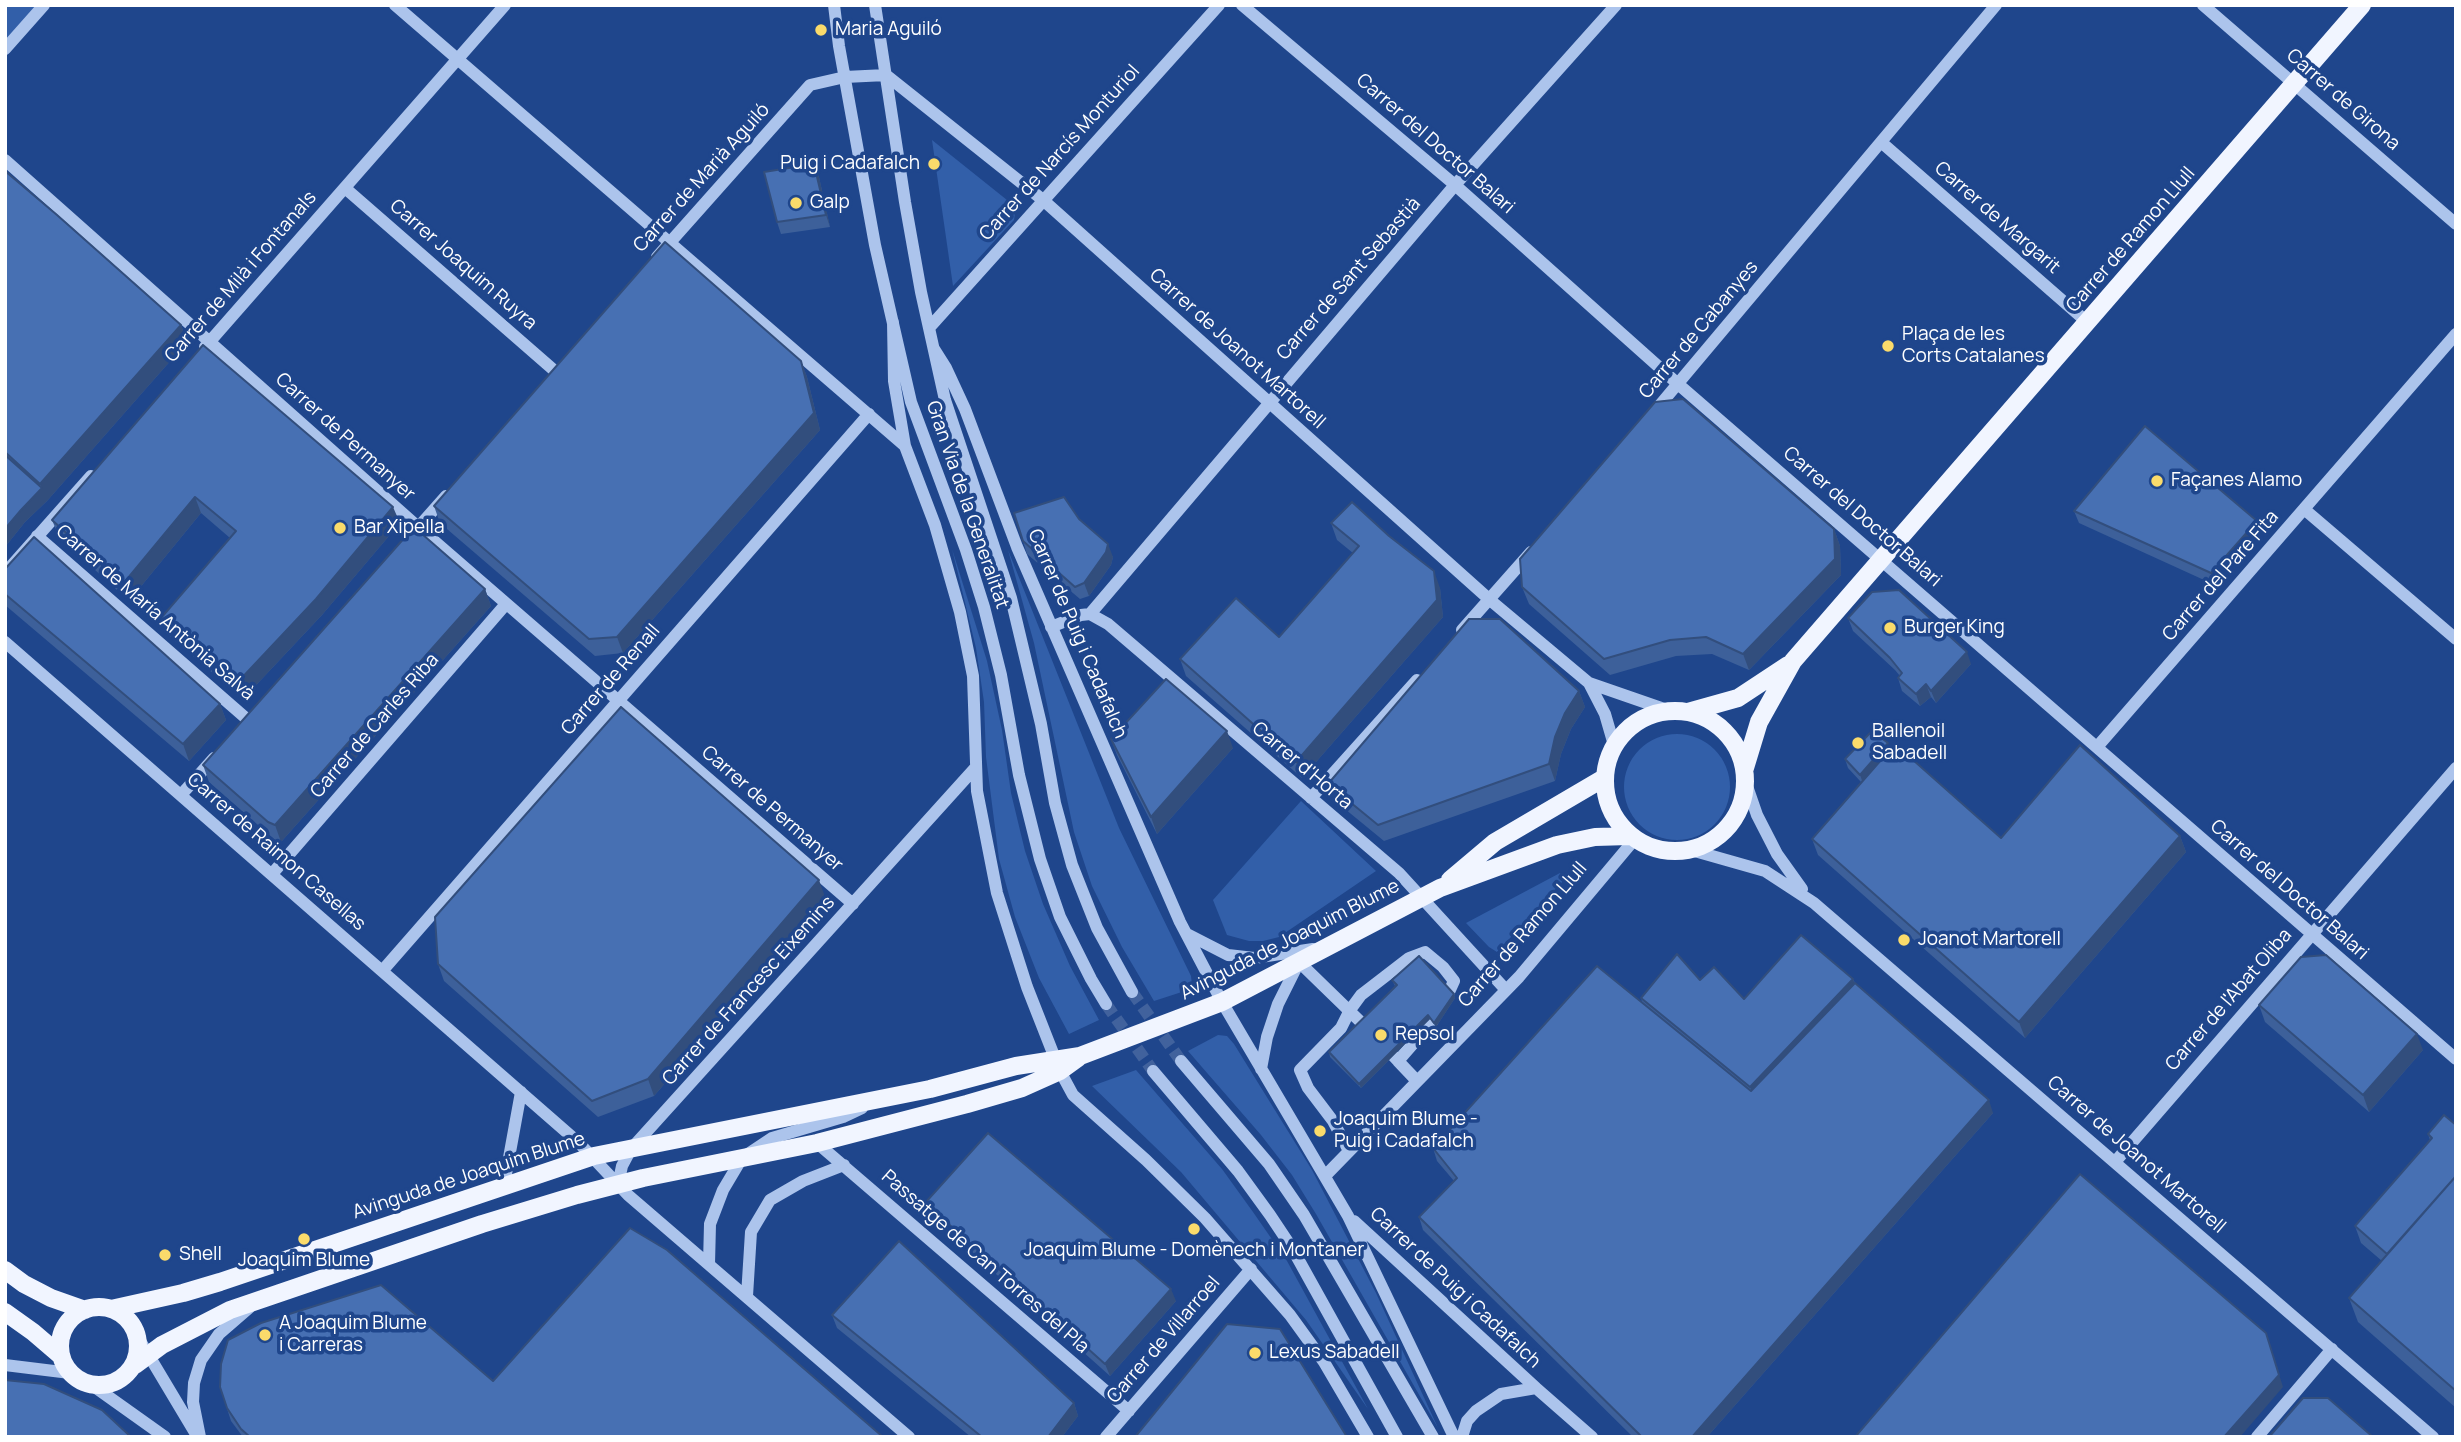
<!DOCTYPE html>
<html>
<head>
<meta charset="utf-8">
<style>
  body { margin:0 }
  #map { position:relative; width:2461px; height:1442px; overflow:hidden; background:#1f468c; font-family:Manrope,sans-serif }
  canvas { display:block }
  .frame { position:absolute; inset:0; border:7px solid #fff; pointer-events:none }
</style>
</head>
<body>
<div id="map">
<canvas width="2461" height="1442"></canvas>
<div class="frame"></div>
</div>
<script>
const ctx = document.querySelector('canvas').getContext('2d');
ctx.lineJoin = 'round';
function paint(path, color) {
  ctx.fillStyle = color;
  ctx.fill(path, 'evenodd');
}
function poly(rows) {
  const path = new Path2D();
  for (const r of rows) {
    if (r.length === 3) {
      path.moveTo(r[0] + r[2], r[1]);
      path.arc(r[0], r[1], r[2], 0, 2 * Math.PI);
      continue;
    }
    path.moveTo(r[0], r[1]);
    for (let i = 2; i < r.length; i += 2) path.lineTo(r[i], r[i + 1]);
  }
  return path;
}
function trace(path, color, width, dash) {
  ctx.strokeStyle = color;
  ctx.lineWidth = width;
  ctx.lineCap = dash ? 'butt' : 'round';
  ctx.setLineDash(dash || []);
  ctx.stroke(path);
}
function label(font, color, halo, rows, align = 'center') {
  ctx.font = font + ' Manrope,sans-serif';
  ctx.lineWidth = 7;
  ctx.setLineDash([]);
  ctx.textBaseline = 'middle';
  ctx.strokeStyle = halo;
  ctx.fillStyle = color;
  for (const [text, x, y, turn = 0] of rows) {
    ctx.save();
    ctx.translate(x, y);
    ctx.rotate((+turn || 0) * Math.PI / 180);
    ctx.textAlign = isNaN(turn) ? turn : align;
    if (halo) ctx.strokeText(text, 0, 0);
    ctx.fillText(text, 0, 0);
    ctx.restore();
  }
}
paint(poly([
  [5,5,45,5,5,50],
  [932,140,1012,204,1015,213,1014,220,953,286],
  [952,549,987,661,1002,730,1011,793,1025,851,1043,904,1070,966,1099,1020,1069,1034,1039,978,1015,917,999,859,986,757,984,702,976,648],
  [1008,550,1119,828,1191,976,1192,985,1188,990,1154,1001,1122,947,1092,886,1074,832,1034,643],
  [1677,787,53],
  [1301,801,1376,871,1279,937,1263,941,1249,941,1227,935,1213,900],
  [1560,873,1564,876,1563,881,1497,952,1489,947,1466,923],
  [1218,1035,1227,1036,1234,1044,1312,1170,1376,1293,1438,1428,1316,1214,1292,1175,1261,1135,1188,1051],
  [1136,1070,1222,1169,1253,1212,1287,1261,1368,1409,1306,1320,1181,1172,1092,1086]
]), '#325fa9');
trace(poly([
  [1132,992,1181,1061],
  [1106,1004,1153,1071]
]), '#41629d', 12, [12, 6]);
trace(poly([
  [395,5,905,446],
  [834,5,839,46,875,245,911,402,966,550,984,607,1001,675,1019,775,1040,859,1060,917,1091,979,1106,1004],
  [875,5,905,202,921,292,945,400,1011,598,1041,724,1055,803,1072,865,1097,928,1132,992],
  [1242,5,1455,185,1678,384,2456,1059],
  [2203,5,2456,224],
  [5,49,44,5],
  [1881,142,2087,322],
  [5,160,418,527,853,904],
  [345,188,556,372],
  [657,257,810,85,845,77,886,75,1043,200,1490,600,1589,683,1667,710],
  [893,322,894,381,905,446,935,525,960,612,973,676,977,791,997,893,1027,987,1060,1071,1073,1095,1146,1160,1205,1218,1290,1315,1324,1362,1368,1437],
  [929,328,1219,5],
  [205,347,505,5],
  [934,349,946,368,965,409,1017,547,1180,922,1222,1002,1348,1216,1454,1437],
  [1654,412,1996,5],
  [2304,509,2456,639],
  [37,536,248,720],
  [407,540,446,496],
  [5,573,91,476],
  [1090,614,1455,185,1616,5],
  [1051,627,1081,615,1090,614,1108,624,1399,873,1506,990],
  [1462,630,1531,552],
  [5,642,579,1143,628,1195,909,1437],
  [1589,683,1605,714,1614,745],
  [2097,747,2456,334],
  [1748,789,1757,815,1777,854,1802,889],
  [181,795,214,758],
  [1311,798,1417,680],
  [1691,850,1765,871,1814,903,2433,1437],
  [272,874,506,604],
  [1187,934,1228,955,1254,958,1313,949],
  [383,970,869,414],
  [1383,1045,1398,1061],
  [1181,1061,1269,1164,1304,1215,1433,1437],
  [1261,1069,1267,1037,1278,1004,1299,962,1370,1031],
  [1153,1071,1238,1171,1270,1215,1292,1248,1397,1437],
  [1417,1081,1398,1061,1432,1022],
  [817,1143,1129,1411],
  [1349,1151,1333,1121,1308,1088,1300,1070,1341,1028,1350,1010,1361,995,1409,958,1425,952,1443,967,1454,981,1449,992],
  [2115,1162,2456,768],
  [1325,1176,1519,977,1634,840],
  [504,1185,521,1092],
  [618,1185,622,1166,631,1149,976,767],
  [1354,1221,1536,1388,1592,1437],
  [709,1264,710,1224,723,1190,742,1158,772,1138,843,1117,862,1108],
  [747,1296,751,1232,770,1200,803,1181,844,1165],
  [139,1339,197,1436],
  [5,1365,70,1373],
  [92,1385,165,1437],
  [200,1437,193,1402,194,1383,201,1360,219,1334,249,1308],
  [1106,1437,1251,1269],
  [1462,1437,1467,1421,1476,1411,1501,1394,1536,1388],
  [2257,1437,2332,1349]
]), '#acc4ec', 12);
trace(poly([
  [1675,781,70],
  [1688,712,1738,698,1788,665],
  [1745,768,1759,722,1793,661,2362,5],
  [1450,880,1495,842,1604,778],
  [5,1270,24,1284,51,1298,85,1310],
  [99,1346,39],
  [111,1309,183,1293,220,1282,594,1156,930,1089,1016,1066,1080,1056,1222,1002,1440,888,1557,845,1595,837,1629,836],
  [5,1312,33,1332,61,1356],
  [135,1365,162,1345,230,1310,482,1224,577,1195,643,1178,817,1143,967,1104,1022,1088,1060,1071,1078,1058]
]), '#f1f5ff', 18);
paint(poly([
  [814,164,819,177,830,227,781,234,777,222],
  [5,171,181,325,187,342,47,501,25,522,5,547],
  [203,345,400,523,322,615,243,699,167,634,161,618,230,538,201,513,129,601,59,537,52,520],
  [801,361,807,377,820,430,623,653,595,656,440,523,434,506],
  [2074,511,2257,521,2261,534,2215,585,2079,523],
  [1079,519,1113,557,1111,565,1089,596,1080,599,1027,554,1023,541],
  [1331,523,1440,588,1443,617,1302,778,1186,676,1180,659,1279,637,1353,553,1337,540],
  [1834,529,1840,546,1841,575,1749,670,1712,654,1676,656,1610,675,1529,604,1522,587],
  [5,569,220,704,226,720,189,761,5,605],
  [485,589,491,606,281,842,274,839,209,782,203,765],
  [1848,618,1971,664,1936,703,1931,697,1920,706,1902,691,1898,678,1900,676,1895,670,1853,631],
  [1579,691,1585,707,1571,729,1561,754,1555,781,1384,841,1334,800,1328,784],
  [1111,739,1233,748,1157,834,1117,755],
  [1890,749,2001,838,2180,836,2186,852,2025,1038,1818,855,1812,839,1861,782,1848,768,1845,759],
  [825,897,654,1096,598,1117,444,981,438,964],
  [1853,979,1855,983,1993,1113,1707,1437,1633,1437,1423,1230,1419,1217,1454,1181,1437,1161,1433,1148,1642,1002,1641,998,1700,980,1744,999],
  [1392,980,1454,994,1455,998,1436,1027,1430,1019,1361,1088,1330,1057,1329,1052,1395,986],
  [2259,1005,2423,1050,2369,1112,2265,1022],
  [2456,1125,2456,1408,2358,1322,2349,1298,2382,1261,2361,1243,2355,1226,2430,1140,2428,1134],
  [925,1203,1176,1301,1110,1376,930,1215],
  [832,1315,1074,1403,1078,1416,1062,1437,971,1437,837,1328],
  [493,1381,883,1437,243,1437,231,1421,220,1387]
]), '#3d609a');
paint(poly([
  [814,164,819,177,830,227,826,215],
  [181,325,187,342,47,501,25,522,5,547,5,529,21,510,42,488,40,484],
  [801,361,807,377,820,430,623,653,617,637],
  [195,497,201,513,129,601,123,584],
  [393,507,400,523,322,615,243,699,237,683],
  [2257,521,2261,534,2215,585,2211,573],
  [1834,529,1840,546,1841,575,1749,670,1743,654],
  [1108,544,1113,557,1111,565,1089,596,1084,583],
  [1434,571,1440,588,1443,617,1302,778,1296,762],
  [485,589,491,606,281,842,275,825],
  [1967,652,1971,664,1936,703,1931,691],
  [1926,684,1931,697,1920,706,1916,694],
  [1579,691,1585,707,1571,729,1561,754,1555,781,1549,764,1555,737,1565,713],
  [220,704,226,720,189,761,183,744],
  [1227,731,1233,748,1157,834,1151,817],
  [1888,743,1891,751,1863,783,1860,775],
  [2180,836,2186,852,2025,1038,2019,1022],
  [819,880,825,897,654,1096,648,1079],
  [1853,979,1859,996,1756,1104,1750,1087],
  [1454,994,1455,998,1436,1027,1434,1023],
  [1428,1015,1430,1019,1361,1088,1359,1084],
  [2417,1034,2423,1050,2369,1112,2363,1095],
  [1989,1100,1993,1113,1707,1437,1692,1437],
  [1171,1289,1176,1301,1110,1376,1105,1364],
  [2266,1333,2283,1387,2240,1437,2224,1437],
  [1074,1403,1078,1416,1062,1437,1048,1437]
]), '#324e7d');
const building = poly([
  [814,164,826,215,777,222,764,172,814,164],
  [5,171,57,215,181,325,40,484,5,452,5,171],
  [665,242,801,361,814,413,617,637,589,639,434,506,665,242],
  [203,345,393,507,316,599,237,683,161,618,236,531,195,497,123,584,52,520,203,345],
  [1683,399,1834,529,1835,559,1743,654,1706,637,1670,640,1604,659,1522,587,1520,559,1655,402,1683,399],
  [2145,426,2257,521,2211,573,2074,511,2145,426],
  [5,455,42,488,21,510,5,529,5,455],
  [1064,497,1079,519,1108,544,1106,552,1084,583,1075,587,1023,541,1014,513,1064,497],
  [1352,502,1389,536,1434,571,1437,600,1296,762,1180,659,1236,598,1279,637,1359,546,1331,523,1352,502],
  [414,527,485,589,275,825,268,822,203,765,414,527],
  [34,537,220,704,183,744,5,594,5,569,34,537],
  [1899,590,1967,652,1931,691,1926,684,1916,694,1898,678,1902,673,1890,658,1848,618,1872,592,1899,590],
  [1469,619,1500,619,1579,691,1565,713,1555,737,1549,764,1378,825,1328,784,1469,619],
  [1166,679,1227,731,1151,817,1111,739,1166,679],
  [621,707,819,880,648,1079,592,1101,438,964,435,917,621,707],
  [1872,731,1888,743,1860,775,1845,759,1872,731],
  [1895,744,2001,838,2080,745,2180,836,2019,1022,1812,839,1895,744],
  [1801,935,1853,979,1750,1087,1641,998,1677,954,1700,980,1714,967,1744,999,1801,935],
  [2326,955,2417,1034,2363,1095,2259,1005,2301,957,2326,955],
  [1419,956,1454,994,1434,1023,1428,1015,1359,1084,1329,1052,1397,985,1392,980,1419,956],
  [1597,966,1751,1091,1855,983,1989,1100,1692,1437,1642,1437,1419,1217,1457,1178,1433,1148,1597,966],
  [2444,1115,2456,1125,2456,1176,2387,1254,2355,1226,2432,1138,2428,1134,2444,1115],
  [988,1133,1171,1289,1105,1364,925,1203,988,1133],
  [2080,1174,2266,1333,2279,1375,2224,1437,1855,1437,2080,1174],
  [2456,1176,2456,1391,2349,1298,2456,1176],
  [630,1228,667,1250,883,1437,250,1437,241,1429,227,1408,220,1387,221,1364,228,1340,261,1323,381,1285,493,1381,630,1228],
  [899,1241,1074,1403,1048,1437,982,1437,832,1315,899,1241],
  [1227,1324,1280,1329,1347,1437,1135,1437,1227,1324],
  [5,1380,44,1384,102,1410,131,1437,5,1437,5,1380],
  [2303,1398,2328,1398,2373,1437,2269,1437,2303,1398]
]);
paint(building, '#4770b3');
trace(building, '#324e7d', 2);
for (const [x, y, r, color] of [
  [821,30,7,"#fadb6b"],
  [934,164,7,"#fadb6b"],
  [796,203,7,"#fadb6b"],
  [1888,346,7,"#fadb6b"],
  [2157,481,7,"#fadb6b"],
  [340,528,7,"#fadb6b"],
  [1890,628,7,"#fadb6b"],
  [1858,743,7,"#fadb6b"],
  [1904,940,7,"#fadb6b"],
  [1381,1035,7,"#fadb6b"],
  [1320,1131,7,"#fadb6b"],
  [1194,1229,7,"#fadb6b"],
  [304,1239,7,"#fadb6b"],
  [165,1255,7,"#fadb6b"],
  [265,1335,7,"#fadb6b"],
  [1255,1353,7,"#fadb6b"]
]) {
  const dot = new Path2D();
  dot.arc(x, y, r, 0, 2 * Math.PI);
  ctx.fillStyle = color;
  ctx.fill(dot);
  trace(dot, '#1f468c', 2.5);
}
label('19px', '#fff', '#1f468c', [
  ["Maria Aguiló",835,30],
  ["Puig i Cadafalch",920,164,"right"],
  ["Galp",810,203],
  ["Plaça de les",1902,335],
  ["Corts Catalanes",1902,357],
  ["Façanes Alamo",2171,481],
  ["Bar Xipella",354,528],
  ["Burger King",1904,628],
  ["Ballenoil",1872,732],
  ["Sabadell",1872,754],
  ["Joanot Martorell",1918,940],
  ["Repsol",1395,1035],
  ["Joaquim Blume -",1334,1120],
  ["Puig i Cadafalch",1334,1142],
  ["Joaquim Blume - Domènech i Montaner",1194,1251,"center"],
  ["Shell",179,1255],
  ["Joaquim Blume",304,1261,"center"],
  ["A Joaquim Blume",279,1324],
  ["i Carreras",279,1346],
  ["Lexus Sabadell",1269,1353]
], 'left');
label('19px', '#fff', '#1f468c', [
  ["Carrer de Girona",2343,100,41],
  ["Carrer del Doctor Balari",1435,144,41],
  ["Carrer de Narcís Monturiol",1060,153,-48],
  ["Carrer de Marià Aguiló",702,178,-48],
  ["Carrer de Margarit",1997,218,41],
  ["Carrer de Ramon Llull",2131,240,-49],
  ["Carrer Joaquim Ruyra",463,265,41],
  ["Carrer de Milà i Fontanals",241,277,-49],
  ["Carrer de Sant Sebastià",1349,279,-49],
  ["Carrer de Cabanyes",1699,330,-50],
  ["Carrer de Joanot Martorell",1237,349,42],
  ["Carrer de Permanyer",345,437,42],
  ["Gran Via de la Generalitat",967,505,71],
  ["Carrer del Doctor Balari",1862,517,41],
  ["Carrer del Pare Fita",2221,576,-49],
  ["Carrer de María Antònia Salvà",155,613,41],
  ["Carrer de Puig i Cadafalch",1077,634,67],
  ["Carrer de Renall",611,680,-49],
  ["Carrer de Carles Riba",375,726,-49],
  ["Carrer d'Horta",1302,766,40],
  ["Carrer de Permanyer",772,809,41],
  ["Carrer de Raimon Casellas",276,852,41],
  ["Carrer del Doctor Balari",2289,890,41],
  ["Carrer de Ramon Llull",1523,935,-49],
  ["Avinguda de Joaquim Blume",1290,940,-27],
  ["Carrer de Francesc Eixemins",749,991,-48],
  ["Carrer de l'Abat Oliba",2229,1000,-49],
  ["Carrer de Joanot Martorell",2136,1155,41],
  ["Avinguda de Joaquim Blume",469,1176,-18],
  ["Passatge de Can Torres del Pla",985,1262,41],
  ["Carrer de Puig i Cadafalch",1455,1288,43],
  ["Carrer de Villarroel",1164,1340,-49]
]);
</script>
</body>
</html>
